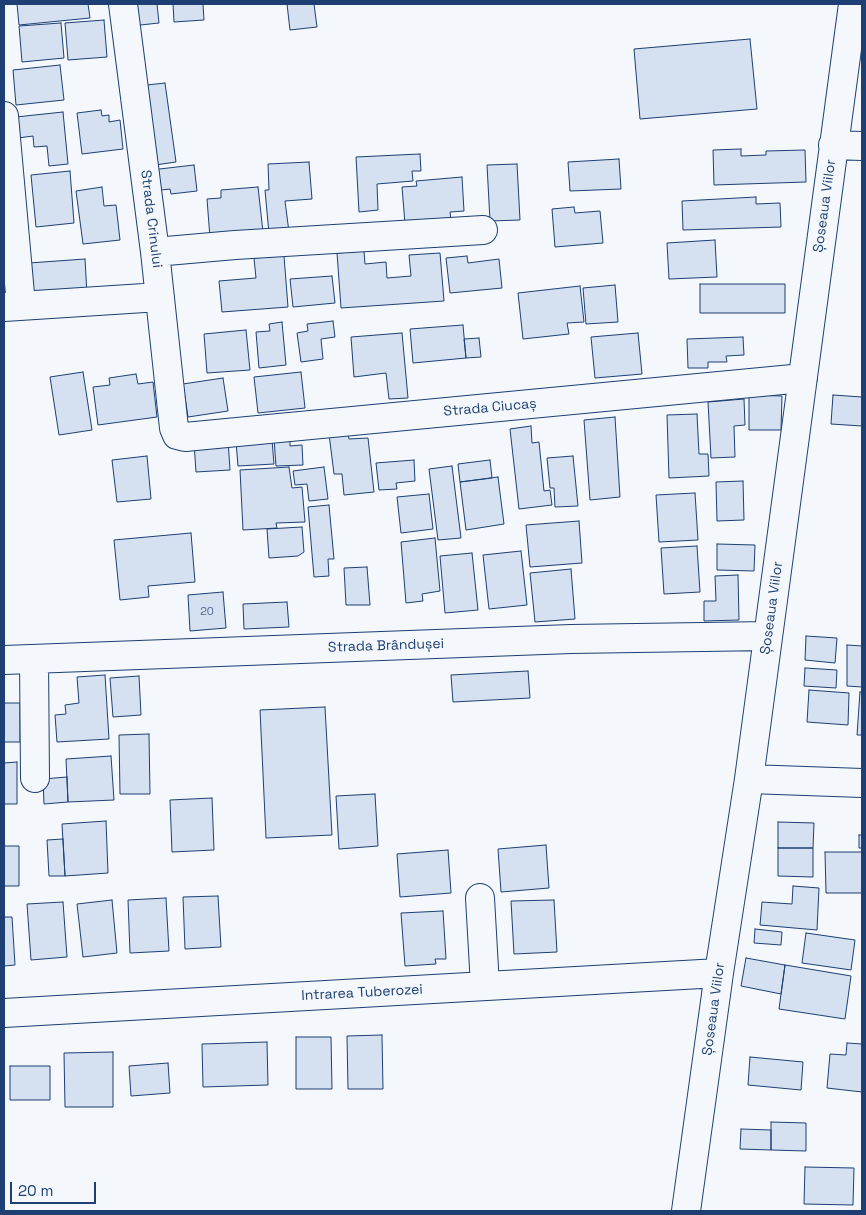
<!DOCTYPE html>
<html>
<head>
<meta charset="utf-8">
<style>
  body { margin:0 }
  #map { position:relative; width:866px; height:1215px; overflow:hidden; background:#f4f7fb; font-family:"Space Grotesk",sans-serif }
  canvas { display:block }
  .frame { position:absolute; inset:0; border:5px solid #1d3f73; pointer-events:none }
  .scale { position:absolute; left:10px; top:1182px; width:86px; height:22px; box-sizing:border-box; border:2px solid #1d3f73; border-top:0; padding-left:6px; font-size:15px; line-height:18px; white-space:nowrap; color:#1d3f73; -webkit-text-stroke:4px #f4f7fb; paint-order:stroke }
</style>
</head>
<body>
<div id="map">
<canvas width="866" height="1215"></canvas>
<div class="frame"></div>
<div class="scale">20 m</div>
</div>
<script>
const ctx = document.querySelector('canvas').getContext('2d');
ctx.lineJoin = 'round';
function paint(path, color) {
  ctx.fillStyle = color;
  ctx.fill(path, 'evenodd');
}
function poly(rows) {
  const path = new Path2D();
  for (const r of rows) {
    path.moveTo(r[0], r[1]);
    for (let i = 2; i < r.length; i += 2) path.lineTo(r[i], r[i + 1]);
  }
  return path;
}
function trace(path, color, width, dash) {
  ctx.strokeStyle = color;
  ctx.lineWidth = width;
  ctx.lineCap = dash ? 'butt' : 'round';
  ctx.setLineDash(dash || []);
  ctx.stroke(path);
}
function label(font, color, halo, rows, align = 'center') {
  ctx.font = font + ' "Space Grotesk",sans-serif';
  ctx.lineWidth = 4;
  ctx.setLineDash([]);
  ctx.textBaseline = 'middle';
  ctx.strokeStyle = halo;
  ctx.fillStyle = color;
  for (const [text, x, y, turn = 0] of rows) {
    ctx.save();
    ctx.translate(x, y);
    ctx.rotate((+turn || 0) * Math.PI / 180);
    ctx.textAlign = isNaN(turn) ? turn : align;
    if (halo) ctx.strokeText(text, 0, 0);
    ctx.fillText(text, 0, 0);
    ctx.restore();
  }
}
const building = poly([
  [17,4,88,4,90,18,19,25,17,4],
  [129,4,157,4,159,23,131,26,129,4],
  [173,4,203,4,204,20,174,22,173,4],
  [287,4,314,4,317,27,290,30,287,4],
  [104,20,107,57,68,60,65,23,104,20],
  [61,23,64,58,22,62,19,26,61,23],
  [750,39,757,109,640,119,634,49,750,39],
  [60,65,64,100,16,105,13,70,60,65],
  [165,83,176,162,148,166,138,86,165,83],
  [101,110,102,116,109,115,109,122,120,120,123,149,82,154,77,113,101,110],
  [63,112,68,164,49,166,47,146,34,147,33,136,18,138,16,117,63,112],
  [741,149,741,156,766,155,766,151,805,150,806,182,714,185,713,150,741,149],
  [420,154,421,171,412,171,413,181,377,184,378,210,359,212,356,157,420,154],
  [619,159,621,189,570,191,568,162,619,159],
  [309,162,312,199,285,201,289,232,269,234,265,190,269,190,268,164,309,162],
  [517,164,520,220,490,221,487,165,517,164],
  [194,165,197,191,171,194,170,189,153,191,151,170,194,165],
  [70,171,74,223,36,227,31,175,70,171],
  [462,177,464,211,450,212,451,220,405,224,402,187,417,186,416,181,462,177],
  [102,187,104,206,116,205,120,240,83,244,76,191,102,187],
  [258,187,263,232,210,238,207,199,221,198,221,190,258,187],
  [756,197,756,204,780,203,781,227,683,230,682,201,756,197],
  [574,207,575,213,600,211,603,243,555,247,552,209,574,207],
  [715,240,717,277,669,279,667,243,715,240],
  [364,251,365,264,386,262,387,278,411,276,409,255,440,253,444,301,341,308,337,253,364,251],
  [284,256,288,307,222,312,219,281,256,278,254,258,284,256],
  [467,256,468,263,499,259,502,288,450,293,446,258,467,256],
  [85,259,87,294,31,298,29,263,85,259],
  [332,276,335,303,293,307,290,279,332,276],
  [700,284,785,284,785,313,700,313,700,284],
  [615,285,618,322,586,324,583,288,615,285],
  [580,286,584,322,567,323,569,334,523,339,518,293,580,286],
  [333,321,335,337,321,339,323,359,301,362,297,333,308,331,307,324,333,321],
  [282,322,286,365,259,368,256,332,270,331,269,324,282,322],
  [463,325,466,358,413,363,410,329,463,325],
  [246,330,250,370,207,373,204,334,246,330],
  [402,333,408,398,389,399,386,373,354,377,351,337,402,333],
  [638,333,642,374,595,378,591,337,638,333],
  [743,337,744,355,726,356,727,362,708,362,708,368,688,368,687,339,743,337],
  [479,338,481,357,466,358,464,339,479,338],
  [83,372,92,430,59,435,50,377,83,372],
  [301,372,305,408,258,413,254,377,301,372],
  [136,374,138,384,153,382,157,417,98,425,93,387,110,385,109,378,136,374],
  [223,378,228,411,188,417,183,384,223,378],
  [749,395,782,396,781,430,749,430,749,395],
  [833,395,862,397,862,426,831,424,833,395],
  [744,399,745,425,734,426,735,457,711,458,708,402,744,399],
  [697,414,699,454,708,454,709,476,669,478,667,415,697,414],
  [615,417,620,497,590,500,584,420,615,417],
  [531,426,532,443,539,442,544,491,550,490,552,505,519,509,510,429,531,426],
  [348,433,349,439,368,438,374,492,344,495,342,474,334,474,329,434,348,433],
  [290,438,290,446,302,445,303,465,276,466,274,439,290,438],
  [228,440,230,470,196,472,194,443,228,440],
  [272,440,274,464,238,466,236,442,272,440],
  [147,456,151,499,117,502,112,460,147,456],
  [573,456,578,506,555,507,554,488,550,488,547,458,573,456],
  [414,460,415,481,396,483,397,489,379,490,376,463,414,460],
  [490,460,492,478,460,482,458,464,490,460],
  [452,466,461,538,438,540,429,469,452,466],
  [289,467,292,488,302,487,305,522,276,523,277,528,243,530,240,470,289,467],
  [324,467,328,499,309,501,307,484,295,485,293,471,324,467],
  [498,477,504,524,466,530,460,482,498,477],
  [743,481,744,520,717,521,716,482,743,481],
  [695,493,698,540,659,542,656,495,695,493],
  [429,494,433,529,401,533,397,497,429,494],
  [329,505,334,559,328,559,329,576,314,577,308,507,329,505],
  [579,521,582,563,530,567,526,525,579,521],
  [302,527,304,552,298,556,269,558,267,529,302,527],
  [191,533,195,582,148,586,149,597,120,600,114,540,191,533],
  [435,538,440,591,422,594,423,601,406,603,401,542,435,538],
  [717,544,755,545,754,571,717,570,717,544],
  [697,546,700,592,664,594,661,548,697,546],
  [521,551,527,605,489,609,483,555,521,551],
  [472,553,478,610,445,613,440,556,472,553],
  [367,567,370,605,346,605,344,568,367,567],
  [571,569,575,619,535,622,530,573,571,569],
  [738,575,739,620,704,621,704,601,716,601,715,576,738,575],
  [223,592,226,628,190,631,188,595,223,592],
  [287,602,289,627,244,629,243,604,287,602],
  [806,636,837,638,835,663,805,660,806,636],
  [847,645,862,646,862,687,847,686,847,645],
  [805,668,837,670,836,688,804,686,805,668],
  [528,671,530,698,453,702,451,675,528,671],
  [105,675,109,739,57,742,55,715,66,714,65,705,79,703,77,677,105,675],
  [139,676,141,715,113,717,110,678,139,676],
  [809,690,849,693,848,725,807,722,809,690],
  [860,692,862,692,862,735,857,735,860,692],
  [4,703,20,703,20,742,4,742,4,703],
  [325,707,332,835,266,838,260,710,325,707],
  [149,734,150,794,120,794,119,735,149,734],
  [111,756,114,800,68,802,66,759,111,756],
  [17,762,17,804,4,804,4,763,17,762],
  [67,777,68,802,44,804,43,779,67,777],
  [375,794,378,846,339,849,336,796,375,794],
  [212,798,214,850,172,852,170,800,212,798],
  [106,821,108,873,65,876,62,824,106,821],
  [778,822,814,823,813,848,778,848,778,822],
  [859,835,862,835,862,848,859,848,859,835],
  [63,839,65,876,49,876,47,840,63,839],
  [546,845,549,888,501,892,498,849,546,845],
  [4,846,19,846,19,886,4,886,4,846],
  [778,848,813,848,813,877,778,876,778,848],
  [448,850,451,893,400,897,397,854,448,850],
  [825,852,862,852,862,893,826,893,825,852],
  [793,886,819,888,817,930,760,925,762,902,792,904,793,886],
  [218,896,221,947,185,949,183,897,218,896],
  [166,898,169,951,130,953,128,900,166,898],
  [112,900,117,953,83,957,77,904,112,900],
  [554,900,557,952,514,954,511,901,554,900],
  [63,902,67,957,31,960,27,904,63,902],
  [443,911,446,959,435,959,436,964,405,966,401,913,443,911],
  [4,917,12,917,15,965,4,966,4,917],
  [755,929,782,932,781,945,754,943,755,929],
  [806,933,855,940,851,970,802,963,806,933],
  [746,958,785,965,781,994,741,986,746,958],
  [785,965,851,976,845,1019,779,1009,785,965],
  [382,1035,383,1089,348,1089,347,1036,382,1035],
  [296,1037,331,1037,332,1089,296,1089,296,1037],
  [267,1042,268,1085,203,1087,202,1044,267,1042],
  [847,1043,862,1044,862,1092,827,1088,830,1054,846,1055,847,1043],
  [113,1052,113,1107,65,1107,64,1053,113,1052],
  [750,1057,803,1062,801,1090,748,1085,750,1057],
  [168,1063,170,1093,131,1096,129,1066,168,1063],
  [10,1066,50,1066,50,1100,10,1100,10,1066],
  [771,1122,806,1123,806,1151,771,1150,771,1122],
  [741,1129,771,1130,771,1150,740,1149,741,1129],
  [805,1167,854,1168,853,1205,804,1204,805,1167]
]);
paint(building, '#d5e0f0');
trace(building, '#1d3f73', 1);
const minor = poly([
  [123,4,155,252,174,428,177,435,185,437,803,378],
  [4,116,21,305],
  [833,145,862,146],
  [155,252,235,245,483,230],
  [4,307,160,297],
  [34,659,35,778],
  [4,660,571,639,768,636],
  [749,779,862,783],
  [480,898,485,986],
  [4,1013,719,973],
  [686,1211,719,973,749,779,853,4]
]);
trace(minor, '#1d3f73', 30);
trace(minor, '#f4f7fb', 28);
label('11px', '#4b6792', null, [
  ["20",207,612]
]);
label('14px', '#1d3f73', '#f4f7fb', [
  ["Șoseaua Viilor",825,206,-82],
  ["Strada Crinului",151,219,83],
  ["Strada Ciucaș",490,408,-5],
  ["Șoseaua Viilor",772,608,-82],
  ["Strada Brândușei",386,646,-2],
  ["Intrarea Tuberozei",362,993,-3],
  ["Șoseaua Viilor",714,1009,-82]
]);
</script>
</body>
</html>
